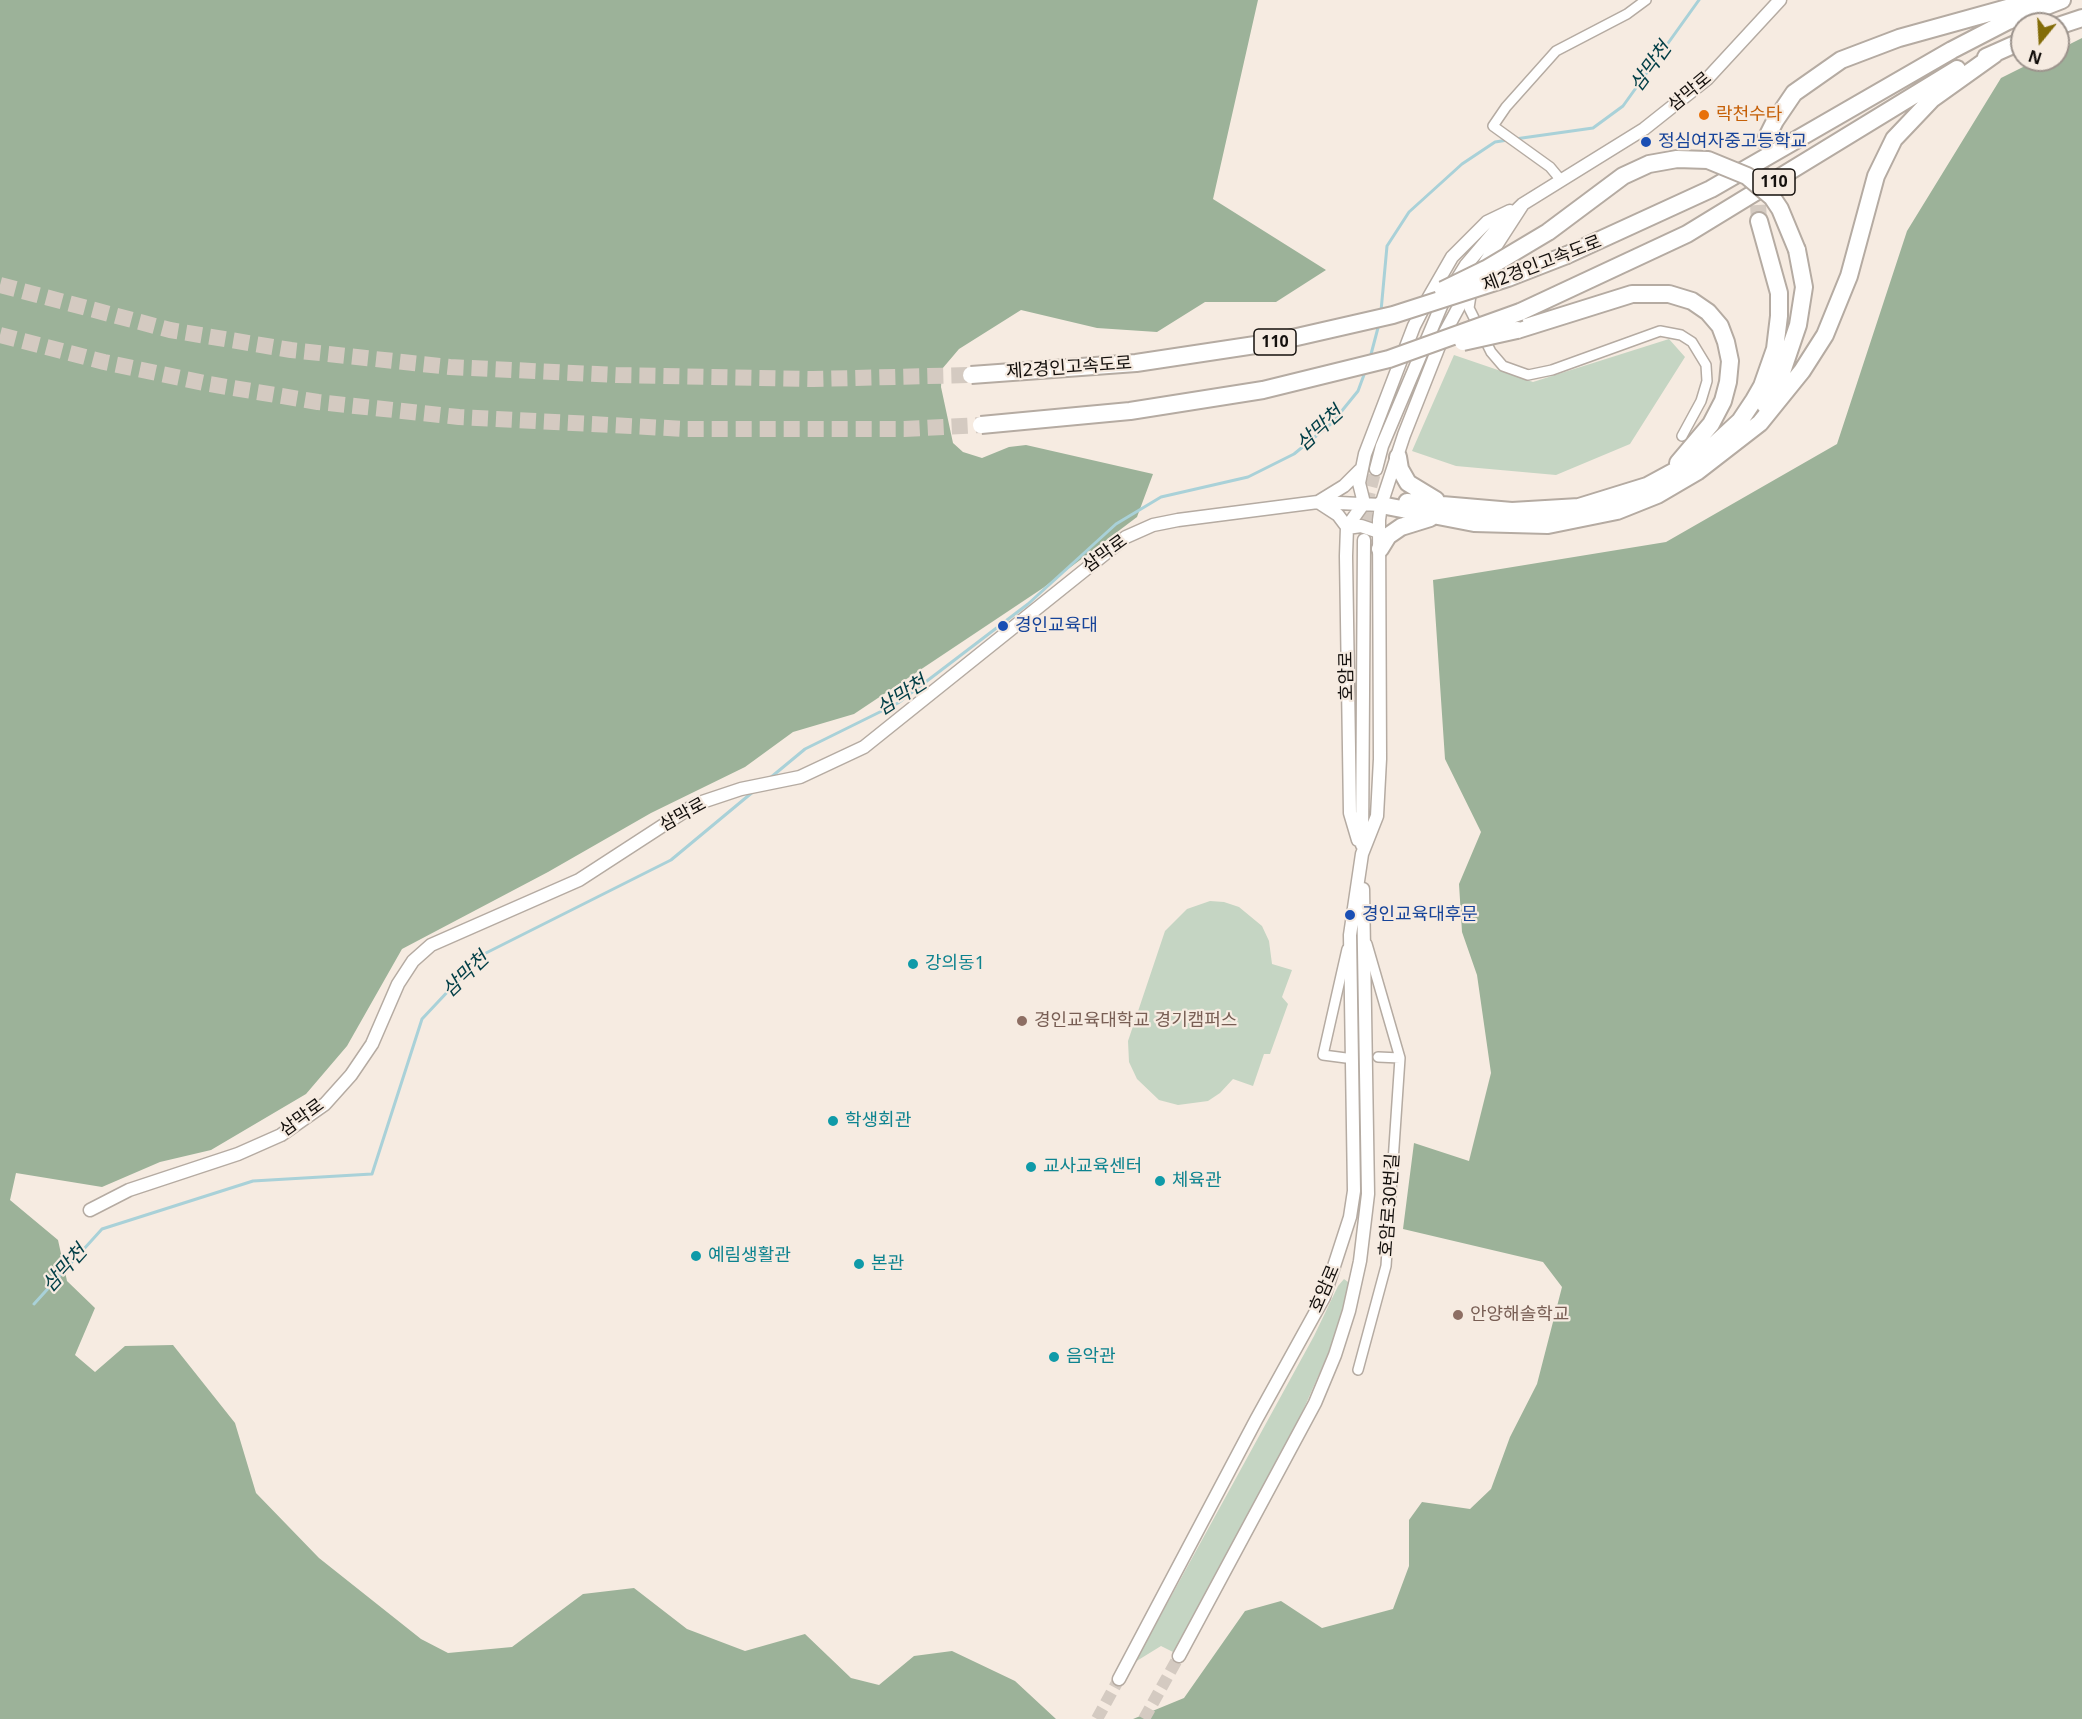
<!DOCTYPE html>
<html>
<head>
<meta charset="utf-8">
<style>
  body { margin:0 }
  #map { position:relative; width:2082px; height:1719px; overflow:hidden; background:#f6ebe1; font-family:"Noto Sans",sans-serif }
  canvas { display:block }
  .north { position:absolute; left:2010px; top:12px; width:60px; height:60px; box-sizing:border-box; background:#f6ebe1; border:2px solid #9c938c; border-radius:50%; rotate:198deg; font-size:16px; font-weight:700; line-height:24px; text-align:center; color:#14100d }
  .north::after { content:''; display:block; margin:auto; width:21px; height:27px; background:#836c08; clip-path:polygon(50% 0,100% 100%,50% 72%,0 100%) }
</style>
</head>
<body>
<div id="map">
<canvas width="2082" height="1719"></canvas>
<div class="north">N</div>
</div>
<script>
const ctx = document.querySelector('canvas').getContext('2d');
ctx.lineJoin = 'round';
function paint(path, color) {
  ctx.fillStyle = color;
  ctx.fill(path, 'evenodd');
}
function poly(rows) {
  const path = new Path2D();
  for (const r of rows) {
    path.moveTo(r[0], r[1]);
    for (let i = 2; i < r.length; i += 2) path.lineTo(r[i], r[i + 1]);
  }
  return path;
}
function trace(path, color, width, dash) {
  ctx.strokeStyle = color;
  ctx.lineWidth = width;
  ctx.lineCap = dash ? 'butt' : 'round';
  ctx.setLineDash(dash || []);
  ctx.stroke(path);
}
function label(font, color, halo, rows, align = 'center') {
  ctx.font = font + ' "Noto Sans","Noto Sans KR",sans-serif';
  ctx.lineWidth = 4.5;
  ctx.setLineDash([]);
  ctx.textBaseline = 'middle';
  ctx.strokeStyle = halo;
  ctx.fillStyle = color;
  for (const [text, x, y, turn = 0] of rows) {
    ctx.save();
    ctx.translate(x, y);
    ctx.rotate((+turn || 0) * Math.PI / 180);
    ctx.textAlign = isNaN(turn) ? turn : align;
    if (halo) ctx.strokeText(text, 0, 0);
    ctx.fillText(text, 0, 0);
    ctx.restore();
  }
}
paint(poly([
  [1669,339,1685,357,1630,444,1556,475,1456,466,1412,451,1454,355,1533,382],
  [1210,901,1224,902,1239,907,1262,926,1269,941,1272,964,1292,970,1282,997,1288,1004,1270,1054,1264,1054,1253,1086,1233,1079,1220,1093,1208,1101,1178,1105,1159,1100,1137,1079,1129,1062,1128,1041,1165,931,1187,909],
  [1344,1279,1348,1282,1349,1291,1343,1310,1332,1345,1297,1424,1175,1653,1161,1646,1135,1662,1314,1336,1338,1286]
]), '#c5d5c3');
paint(poly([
  [0,0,1258,0,1213,199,1326,270,1276,302,1205,302,1157,332,1097,328,1021,310,959,349,942,369,941,387,953,443,963,452,982,458,1009,447,1026,445,1153,474,1137,517,1043,588,854,714,793,732,745,767,651,813,548,872,402,949,347,1046,306,1094,211,1150,160,1162,102,1187,16,1173,10,1200,58,1240,67,1281,95,1308,75,1355,95,1372,125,1346,173,1345,235,1423,256,1493,319,1558,421,1639,448,1653,512,1647,583,1594,634,1588,687,1629,745,1651,805,1634,851,1678,879,1685,914,1656,952,1651,1015,1681,1056,1719,0,1719],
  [2082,38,2082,1719,1133,1719,1184,1698,1245,1611,1281,1601,1322,1628,1393,1609,1409,1566,1409,1520,1422,1502,1470,1509,1491,1489,1510,1437,1537,1384,1562,1287,1543,1262,1403,1229,1414,1143,1469,1161,1491,1073,1477,975,1462,932,1459,884,1481,832,1445,759,1433,580,1666,542,1837,444,1907,231,2001,78,2037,60,2058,60,2058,50]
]), '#9cb299');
trace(poly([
  [1515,139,1593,128,1623,106,1699,0],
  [1381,311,1387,246,1409,212,1462,164,1495,142,1508,140],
  [1370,358,1379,324],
  [770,778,805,749,898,703,1028,604,1116,524,1161,497,1248,477,1294,454,1332,423,1358,391,1365,372],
  [34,1304,102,1229,253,1181,372,1174,422,1019,482,955,671,860,754,791]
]), '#a9d1d8', 3);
trace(poly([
  [1364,540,1367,503,1376,469],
  [1097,1719,1119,1679],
  [1144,1719,1179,1656]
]), '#d4cac1', 12, [12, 6]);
trace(poly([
  [1759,221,1757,187,1767,137],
  [0,285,170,330,291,350,450,367,616,375,813,379,971,375],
  [0,335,104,362,209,384,318,402,459,417,686,429,904,429,981,425]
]), '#d4cac1', 16, [16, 8]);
const street = poly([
  [1560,179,1550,167,1493,126,1506,107,1556,51,1627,14,1646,0],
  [1472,289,1469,308,1491,352,1503,366,1528,375,1552,370,1660,331,1681,335,1692,342,1706,365,1707,381,1701,401,1682,436],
  [1378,1057,1400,1058],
  [1346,1058,1323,1055,1347,949],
  [1358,1370,1386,1266,1400,1058,1367,944]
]);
const secondary = poly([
  [1481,269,1523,204],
  [1376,469,1382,446,1442,304,1466,265,1495,231,1523,204,1644,129,1707,79,1780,0],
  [1364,503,1359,483,1365,454,1414,326,1429,297,1452,257,1487,222,1510,211],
  [1347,527,1338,515,1318,502,1344,486,1360,470],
  [1347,528,1361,526,1379,532],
  [1358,840,1350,813,1346,556,1347,527,1364,503],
  [1362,845,1364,540],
  [90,1210,129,1190,238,1154,281,1135,325,1104,351,1075,372,1044,398,984,413,961,431,945,579,880,696,804,741,789,800,777,864,747,1126,537,1153,525,1178,520,1318,502,1381,505],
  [1179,1656,1315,1403,1335,1355,1349,1311,1360,1261,1368,1194,1363,889],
  [1119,1679,1256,1420,1324,1297,1350,1217,1354,1191,1350,935,1362,854,1377,816,1380,759,1379,520,1381,505,1404,435,1443,336,1469,288]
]);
const highway = poly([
  [2058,26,2082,18],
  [1986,57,2022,41],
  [1767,137,1775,121,1794,93,1841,60,1899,38,2036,0],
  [1567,255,1711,189,1952,50,2008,21,2062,0],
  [1520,312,1687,234,1957,69],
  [1517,330,1632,294,1669,294,1692,301,1708,312,1720,326,1726,342,1730,361,1728,382,1723,401,1711,424,1678,463],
  [1765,405,1781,375,1798,325,1804,287,1797,250],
  [1398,457,1400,469,1408,483,1436,500],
  [1407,502,1512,511,1579,507,1647,486,1695,460,1714,445,1740,421,1754,400,1762,386,1775,349,1779,316,1779,293,1759,221],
  [1381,505,1474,523,1548,525,1617,511,1657,495,1698,471,1760,423,1802,371,1825,335,1849,276,1876,176,1894,139,1932,99,1995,54],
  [1380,549,1388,536,1401,527,1430,518]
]);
trace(street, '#b5aba2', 12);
trace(secondary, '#b5aba2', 15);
trace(highway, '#b5aba2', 20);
trace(street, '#fff', 9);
trace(secondary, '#fff', 12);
trace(highway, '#fff', 16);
const highwayBridge = poly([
  [1443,290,1486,269,1548,232,1623,176,1649,164,1677,159,1708,160,1747,176,1772,197,1780,209,1797,250],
  [1463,342,1517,330],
  [971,375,1136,363,1275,342,1393,315,1508,278,1567,255],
  [981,425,1130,411,1263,390,1389,359,1520,312]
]);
trace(highwayBridge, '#b5aba2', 20, []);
trace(highwayBridge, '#fff', 16);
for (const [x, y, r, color] of [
  [1704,115,6,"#e8710a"],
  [1646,142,6,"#1a4fb4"],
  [1003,626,6,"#1a4fb4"],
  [1350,915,6,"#1a4fb4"],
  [913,964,6,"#0f9aa8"],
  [1022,1021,6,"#8d6e63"],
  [833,1121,6,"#0f9aa8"],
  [1031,1167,6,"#0f9aa8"],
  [1160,1181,6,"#0f9aa8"],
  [696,1256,6,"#0f9aa8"],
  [859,1264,6,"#0f9aa8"],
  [1458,1315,6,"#8d6e63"],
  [1054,1357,6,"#0f9aa8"]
]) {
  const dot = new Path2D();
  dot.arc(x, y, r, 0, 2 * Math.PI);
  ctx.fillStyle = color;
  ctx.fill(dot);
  trace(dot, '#f6ebe1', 2);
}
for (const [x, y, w] of [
  [1774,182,42],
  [1275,342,42]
]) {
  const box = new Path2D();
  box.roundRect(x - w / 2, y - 13, w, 26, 4.5);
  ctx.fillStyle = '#f6ebe1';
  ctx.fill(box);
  trace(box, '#14100d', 1.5);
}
label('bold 16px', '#14100d', null, [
  ["110",1774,182],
  ["110",1275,342]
]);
label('18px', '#14100d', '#f6ebe1', [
  ["삼막로",1690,92,-40],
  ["제2경인고속도로",1542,264,-21],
  ["제2경인고속도로",1069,368,-4],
  ["삼막로",1105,554,-36],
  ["호암로",1347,676,-91],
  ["삼막로",683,815,-29],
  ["삼막로",302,1118,-36],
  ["호암로30번길",1390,1205,-86],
  ["호암로",1325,1289,-67]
]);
label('18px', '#c56008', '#f6ebe1', [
  ["락천수타",1716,115]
], 'left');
label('18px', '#164399', '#f6ebe1', [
  ["정심여자중고등학교",1658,142],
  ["경인교육대",1015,626],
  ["경인교육대후문",1362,915]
], 'left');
label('18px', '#0d838f', '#f6ebe1', [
  ["강의동1",925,964],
  ["학생회관",845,1121],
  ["교사교육센터",1043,1167],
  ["체육관",1172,1181],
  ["예림생활관",708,1256],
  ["본관",871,1264],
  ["음악관",1066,1357]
], 'left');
label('18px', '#785e54', '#f6ebe1', [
  ["경인교육대학교 경기캠퍼스",1034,1021],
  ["안양해솔학교",1470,1315]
], 'left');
label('italic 20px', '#003e46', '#f6ebe1', [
  ["삼막천",1651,67,-54],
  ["삼막천",1320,429,-43],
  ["삼막천",902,696,-33],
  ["삼막천",466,975,-44],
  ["삼막천",65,1269,-48]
]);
</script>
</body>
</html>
